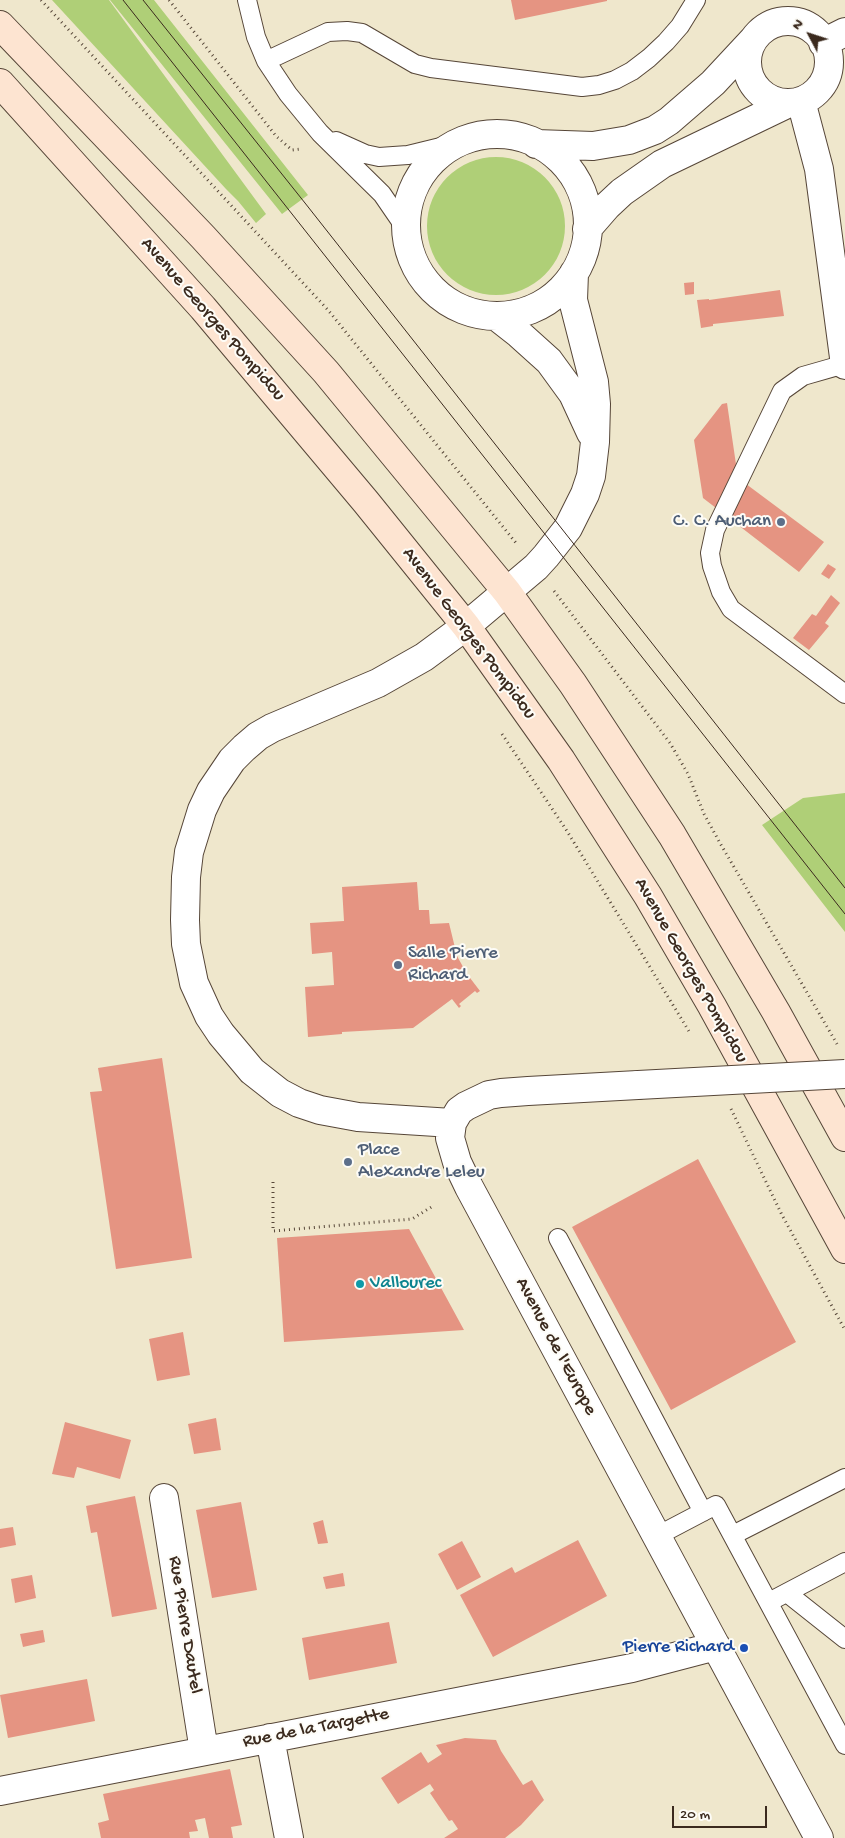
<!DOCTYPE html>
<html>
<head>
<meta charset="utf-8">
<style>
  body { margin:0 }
  #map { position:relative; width:845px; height:1838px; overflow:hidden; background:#efe7cc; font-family:"Gochi Hand",sans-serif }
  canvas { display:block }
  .north { position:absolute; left:785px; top:10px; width:50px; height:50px; -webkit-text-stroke:4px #fdfcf7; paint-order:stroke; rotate:310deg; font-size:14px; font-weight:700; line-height:20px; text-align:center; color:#3b2a1e }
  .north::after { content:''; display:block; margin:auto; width:18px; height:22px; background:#3b2a1e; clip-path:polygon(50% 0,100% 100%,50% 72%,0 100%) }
  .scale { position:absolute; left:672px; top:1806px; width:95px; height:22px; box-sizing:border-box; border:2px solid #3b2a1e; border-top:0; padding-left:6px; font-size:15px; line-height:18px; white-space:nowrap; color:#3b2a1e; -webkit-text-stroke:4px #fdfcf7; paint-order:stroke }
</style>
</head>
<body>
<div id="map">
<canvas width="845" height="1838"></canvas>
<div class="north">N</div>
<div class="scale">20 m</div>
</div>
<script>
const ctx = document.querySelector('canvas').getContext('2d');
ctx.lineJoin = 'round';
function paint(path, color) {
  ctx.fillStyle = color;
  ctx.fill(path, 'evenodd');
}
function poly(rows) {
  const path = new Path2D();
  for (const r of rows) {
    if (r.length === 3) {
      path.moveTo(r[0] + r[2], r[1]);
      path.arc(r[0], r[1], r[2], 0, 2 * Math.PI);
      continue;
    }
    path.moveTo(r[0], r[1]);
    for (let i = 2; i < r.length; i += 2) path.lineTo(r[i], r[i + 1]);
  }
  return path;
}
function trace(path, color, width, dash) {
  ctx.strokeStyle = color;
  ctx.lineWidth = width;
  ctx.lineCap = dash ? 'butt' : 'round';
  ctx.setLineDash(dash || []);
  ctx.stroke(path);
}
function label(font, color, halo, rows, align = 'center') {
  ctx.font = font + ' "Gochi Hand",sans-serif';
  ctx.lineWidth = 4;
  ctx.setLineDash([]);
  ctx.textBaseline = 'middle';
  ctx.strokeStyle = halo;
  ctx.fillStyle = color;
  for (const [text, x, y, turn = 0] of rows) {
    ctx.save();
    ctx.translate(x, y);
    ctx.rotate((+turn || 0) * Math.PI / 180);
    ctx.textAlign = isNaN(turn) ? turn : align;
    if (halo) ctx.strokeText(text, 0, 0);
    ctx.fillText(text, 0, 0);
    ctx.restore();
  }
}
paint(poly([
  [52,0,109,0,266,214,256,223,238,201,226,189],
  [110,0,154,0,308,195,282,214],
  [496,226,69],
  [845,793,845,932,762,825,803,798]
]), '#afcf77');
paint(poly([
  [511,0,607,0,607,1,515,20],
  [694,282,694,294,685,295,684,283],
  [780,290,784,316,713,324,713,326,701,328,697,300,709,299,709,300],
  [727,403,738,478,824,542,799,572,703,498,694,440,722,404],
  [828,564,836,569,829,579,821,574],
  [831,595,840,603,825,623,829,626,809,650,793,638,812,614,816,616],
  [417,882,419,910,429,910,430,924,449,923,457,956,467,974,480,991,477,993,475,991,459,1004,461,1006,459,1008,452,999,413,1028,342,1032,342,1034,308,1037,305,987,334,985,332,952,312,954,310,923,344,921,342,887],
  [162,1058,192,1258,116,1269,90,1092,102,1091,98,1068],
  [698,1159,796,1342,671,1410,572,1227],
  [409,1229,464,1330,284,1342,277,1238],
  [183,1332,190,1375,157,1381,149,1339],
  [216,1418,221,1450,194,1454,188,1424],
  [65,1422,131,1440,120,1479,77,1467,74,1478,52,1474],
  [135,1496,157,1609,112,1617,97,1532,91,1533,86,1506],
  [241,1502,257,1590,212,1598,196,1510],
  [323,1520,328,1543,318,1544,313,1523],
  [13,1527,16,1545,0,1548,0,1529],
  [578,1540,607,1596,493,1657,460,1595,512,1567,515,1573],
  [462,1541,481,1577,457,1590,438,1554],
  [343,1573,345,1586,326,1589,323,1577],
  [32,1575,36,1598,15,1603,11,1579],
  [389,1622,397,1663,309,1680,302,1638],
  [43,1630,45,1642,23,1647,20,1634],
  [87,1679,95,1721,8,1738,0,1695],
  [465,1738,496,1740,501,1751,523,1785,532,1780,544,1800,521,1825,505,1838,444,1838,458,1829,452,1820,449,1821,430,1793,434,1790,430,1784,398,1804,381,1778,421,1752,428,1763,442,1754,436,1745],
  [230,1769,242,1825,231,1827,233,1838,209,1838,205,1818,195,1820,198,1831,189,1832,190,1838,101,1838,98,1823,109,1820,103,1794]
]), '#e59482');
const lane = poly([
  [247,0,256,37,266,61,288,94,320,133,382,194,406,229],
  [266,61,328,32,347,31,362,33,415,64,431,68,582,87,599,85,615,80,632,71,649,58,666,42,680,26,696,0],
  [336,141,365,154,379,157,408,155,457,143],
  [845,364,803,376,782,391,715,530,710,553,712,566,721,592,731,609,845,694],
  [558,1238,703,1512],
  [733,1535,845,1478],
  [657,1536,716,1505,845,1745],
  [787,1593,845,1639],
  [769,1602,845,1562]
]);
const street = poly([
  [788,62,41],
  [823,43,845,32],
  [801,101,819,169,845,365],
  [497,225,91],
  [536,144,593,146,629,140,655,130,669,121,713,83,754,39],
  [587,229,607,206,622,192,662,164,789,103],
  [496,316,519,334,549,361,573,394,591,433],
  [638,1085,528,1091,501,1093,489,1095,466,1106,459,1111,452,1123,450,1138,457,1162,469,1187,819,1838],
  [452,1123,358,1117,320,1110,299,1103,280,1093,252,1071,221,1034,209,1016,194,983,186,944,185,920,186,877,189,852,202,810,211,791,232,760,244,748,258,736,272,728,378,683,424,657,466,626,536,567,546,556,568,528,585,494,591,476,595,442,596,404,594,382,573,300,574,273],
  [164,1498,204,1751],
  [270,1738,289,1838],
  [0,1791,632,1668,716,1646]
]);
const secondary = poly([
  [0,25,203,237,326,372,507,592,573,684,672,835,776,1012,845,1137],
  [0,83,203,308,366,502,466,626,561,760,648,896,712,1006,845,1249]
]);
trace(lane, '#564638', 20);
trace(street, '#564638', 30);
trace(secondary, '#564638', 30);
trace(poly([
  [41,0,328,310,516,543],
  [169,0,276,136,292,150,301,149],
  [554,591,670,743,688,774,704,814,720,843,837,1044],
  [502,734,567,831,690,1033],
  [731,1109,782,1215,845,1330],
  [273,1182,273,1231,412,1219,433,1206]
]), '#564638', 3, [1, 4]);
trace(lane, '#fff', 18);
trace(street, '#fff', 28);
trace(secondary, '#fde4d1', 28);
trace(poly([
  [123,0,845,914],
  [143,0,305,203,845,888]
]), '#3b2a1e', 1);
const streetBridge = poly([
  [638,1085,845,1074]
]);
trace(streetBridge, '#564638', 30, []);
trace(streetBridge, '#fff', 28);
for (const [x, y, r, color] of [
  [781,522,5,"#5c6f8a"],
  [398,965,5,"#5c6f8a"],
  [348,1162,5,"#5c6f8a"],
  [360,1284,5,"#0f9aa8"],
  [744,1648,5,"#1a4fb4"]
]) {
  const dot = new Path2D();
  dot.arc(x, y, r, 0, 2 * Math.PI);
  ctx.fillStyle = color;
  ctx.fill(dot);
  trace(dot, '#fdfcf7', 2);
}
label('19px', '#3b2a1e', '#fdfcf7', [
  ["Avenue Georges Pompidou",212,320,49],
  ["Avenue Georges Pompidou",468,634,53],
  ["Avenue Georges Pompidou",690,971,60],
  ["Avenue de l'Europe",555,1347,62],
  ["Rue Pierre Dautel",184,1625,81],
  ["Rue de la Targette",316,1729,-11]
]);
label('19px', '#4e5e75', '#fdfcf7', [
  ["C. C. Auchan",771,522,"right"],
  ["Salle Pierre",408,954],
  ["Richard",408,976],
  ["Place",358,1151],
  ["Alexandre Leleu",358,1173]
], 'left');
label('19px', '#0d838f', '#fdfcf7', [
  ["Vallourec",370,1284]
], 'left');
label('19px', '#164399', '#fdfcf7', [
  ["Pierre Richard",734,1648]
], 'right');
</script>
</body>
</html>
